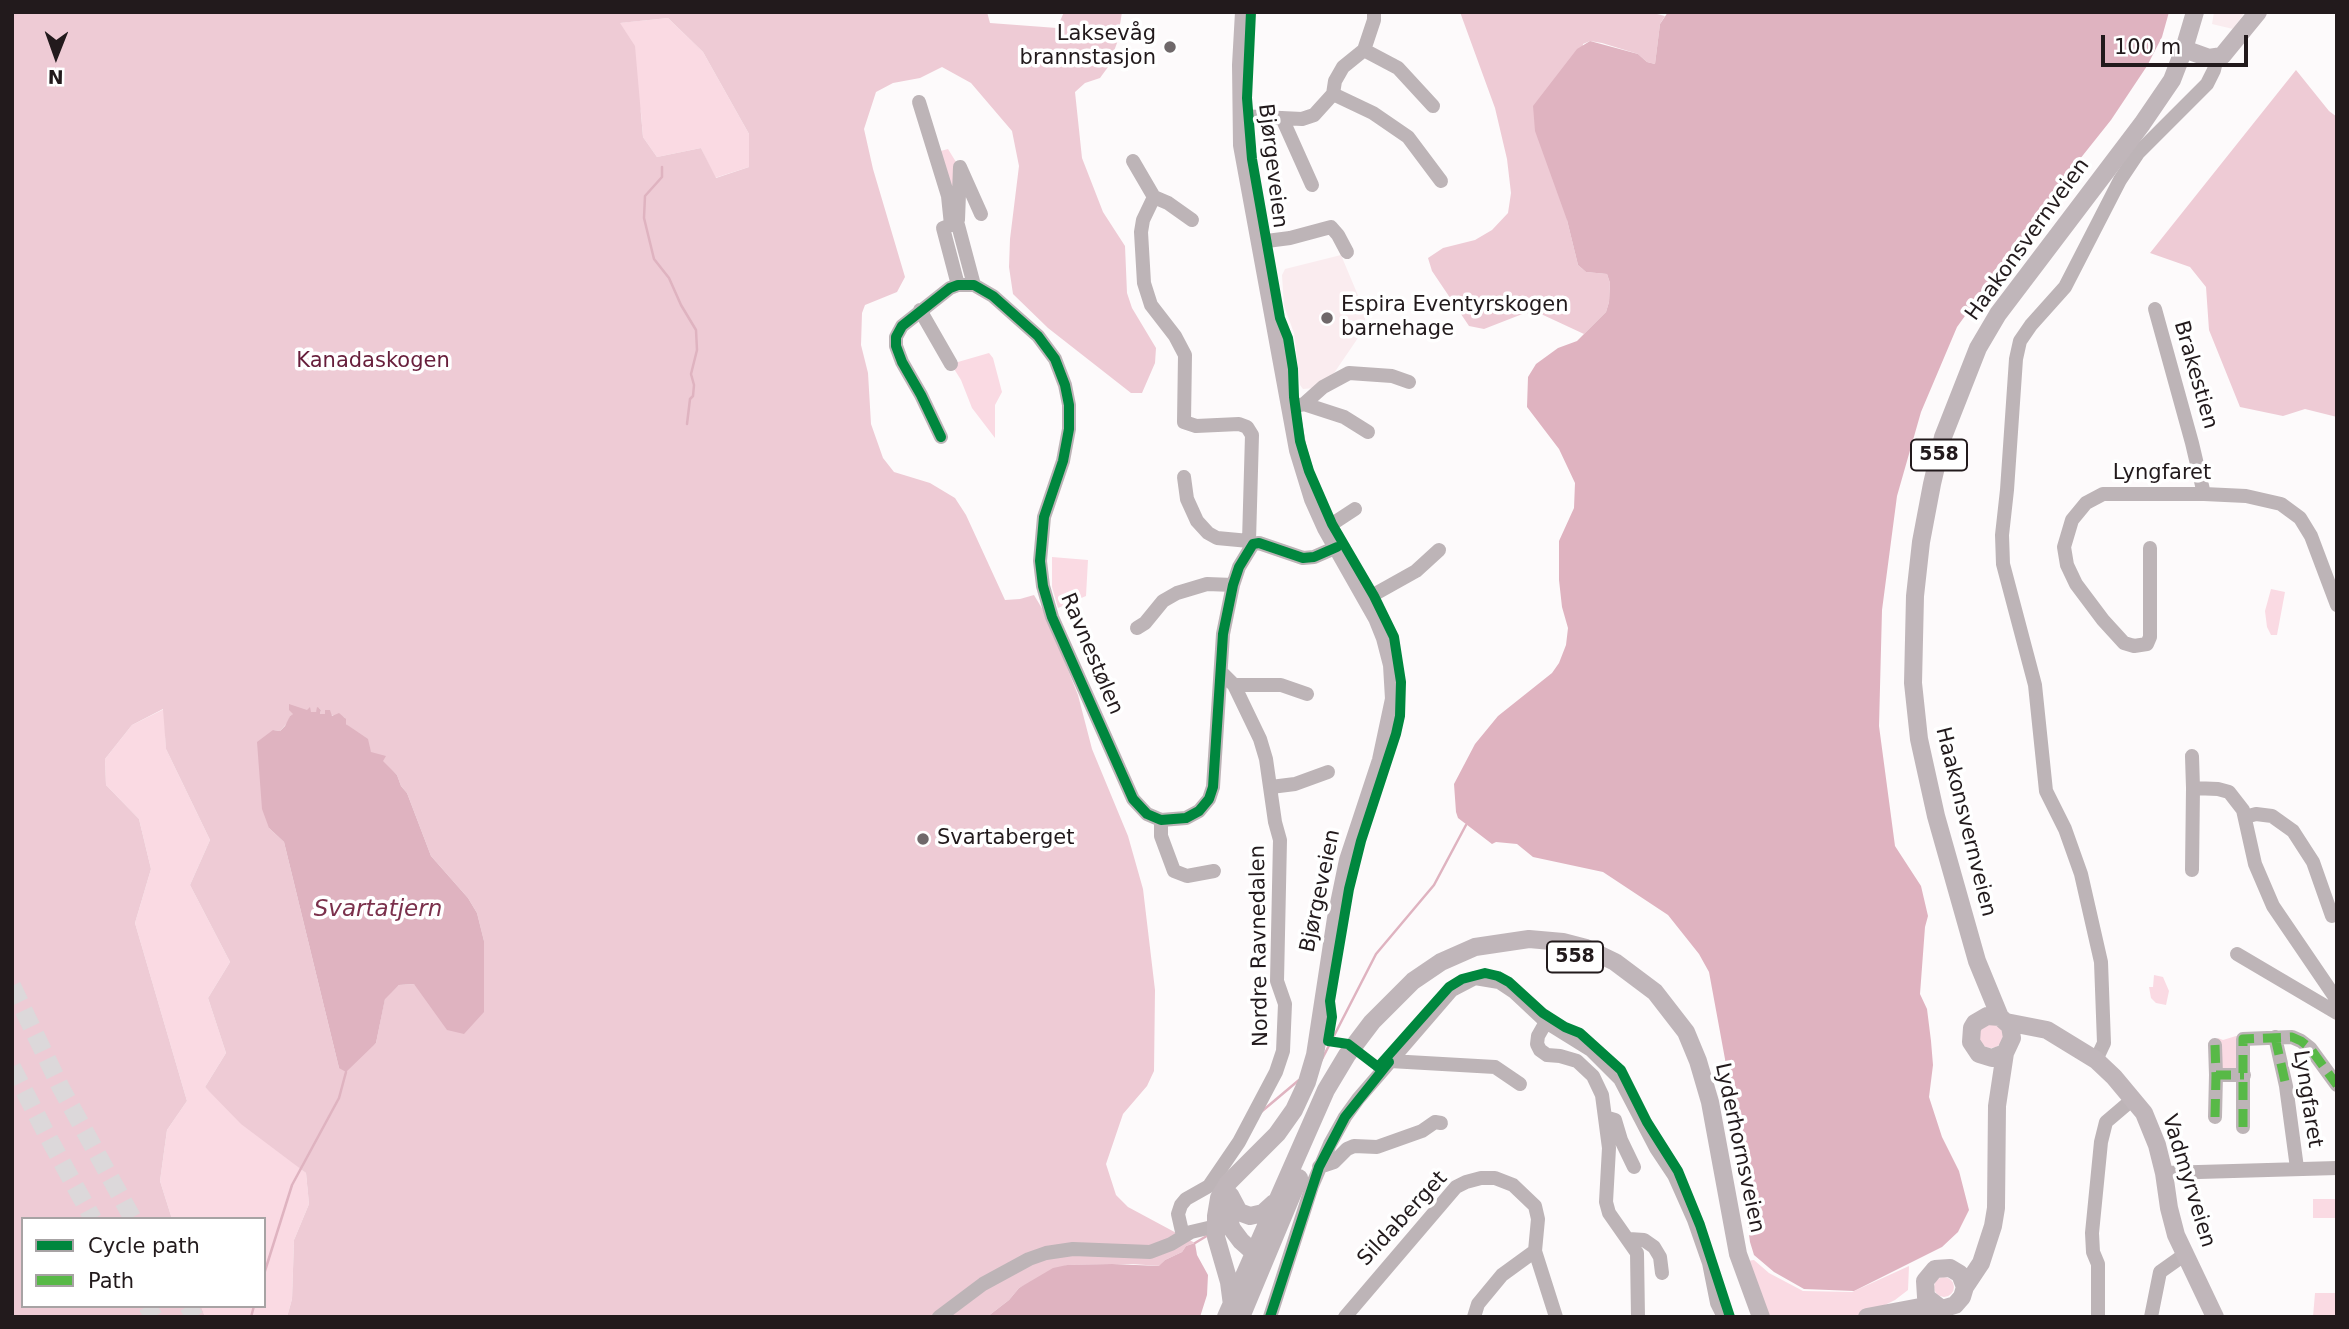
<!DOCTYPE html>
<html>
<head>
<meta charset="utf-8">
<style>
  body { margin:0 }
  #map { position:relative; width:2349px; height:1329px; overflow:hidden; background:#fdfafb; font-family:"DejaVu Sans",sans-serif }
  canvas { display:block }
  .frame { position:absolute; inset:0; border:14px solid #221a1c; pointer-events:none }
  .legend { position:absolute; left:21px; top:1217px; width:245px; height:91px; box-sizing:border-box; background:#fff; border:2px solid #a7a3a4; margin:0; padding:9px 12px; list-style:none; font-size:21px; color:#221a1c }
  .legend li { display:flex; align-items:center; gap:14px; height:35px }
  .legend b { width:35px; border:2px solid #a7a3a4 }
  .north { position:absolute; left:21px; top:21px; width:70px; height:70px; -webkit-text-stroke:5px #fff; paint-order:stroke; rotate:181deg; font-size:19px; font-weight:700; line-height:28px; text-align:center; color:#221a1c }
  .north::after { content:''; display:block; margin:auto; width:24px; height:32px; background:#221a1c; clip-path:polygon(50% 0,100% 100%,50% 72%,0 100%) }
  .scale { position:absolute; left:2101px; top:35px; width:147px; height:32px; box-sizing:border-box; border:4px solid #221a1c; border-top:0; padding-left:9px; font-size:21px; line-height:24px; white-space:nowrap; color:#221a1c; -webkit-text-stroke:5px #fff; paint-order:stroke }
</style>
</head>
<body>
<div id="map">
<canvas width="2349" height="1329"></canvas>
<div class="frame"></div>
<ul class="legend">
<li><b style="height:9px;background:#00873e"></b>Cycle path</li>
<li><b style="height:9px;background:#58b947"></b>Path</li>
</ul>
<div class="north">N</div>
<div class="scale">100 m</div>
</div>
<script>
const ctx = document.querySelector('canvas').getContext('2d');
ctx.lineJoin = 'round';
function paint(path, color) {
  ctx.fillStyle = color;
  ctx.fill(path, 'evenodd');
}
function poly(rows) {
  const path = new Path2D();
  for (const r of rows) {
    if (r.length === 3) {
      path.moveTo(r[0] + r[2], r[1]);
      path.arc(r[0], r[1], r[2], 0, 2 * Math.PI);
      continue;
    }
    path.moveTo(r[0], r[1]);
    for (let i = 2; i < r.length; i += 2) path.lineTo(r[i], r[i + 1]);
  }
  return path;
}
function trace(path, color, width, dash) {
  ctx.strokeStyle = color;
  ctx.lineWidth = width;
  ctx.lineCap = dash ? 'butt' : 'round';
  ctx.setLineDash(dash || []);
  ctx.stroke(path);
}
function label(font, color, halo, rows, align = 'center') {
  ctx.font = font + ' "DejaVu Sans",sans-serif';
  ctx.lineWidth = 7;
  ctx.setLineDash([]);
  ctx.textBaseline = 'middle';
  ctx.strokeStyle = halo;
  ctx.fillStyle = color;
  for (const [text, x, y, turn = 0] of rows) {
    ctx.save();
    ctx.translate(x, y);
    ctx.rotate((+turn || 0) * Math.PI / 180);
    ctx.textAlign = isNaN(turn) ? turn : align;
    if (halo) ctx.strokeText(text, 0, 0);
    ctx.fillText(text, 0, 0);
    ctx.restore();
  }
}
paint(poly([
  [2214,12,2245,12,2233,29,2212,24],
  [1341,255,1365,312,1365,324,1360,335,1330,379,1314,388,1303,389,1300,385,1294,333,1284,306,1282,275,1285,269]
]), '#faecef');
paint(poly([
  [668,18,703,52,749,134,749,167,715,178,701,148,657,157,643,137,641,113,619,23],
  [948,149,956,162,957,212,937,152],
  [989,353,993,358,1002,392,995,405,995,438,972,408,961,380,951,364],
  [1052,557,1088,560,1086,596,1058,608,1052,587],
  [2271,589,2285,592,2277,635,2271,635,2267,627,2265,611],
  [164,709,166,749,210,840,190,885,230,962,208,998,226,1053,205,1087,306,1173,309,1204,294,1240,292,1299,287,1317,205,1317,201,1306,264,1306,264,1219,172,1219,160,1181,167,1130,187,1101,135,923,151,869,139,819,106,785,105,759,132,725],
  [2154,975,2163,977,2169,991,2166,1005,2156,1003,2151,998,2149,987,2153,987],
  [1991,1036,12],
  [2236,1036,2242,1036,2240,1069,2222,1072,2218,1057,2218,1038,2223,1040],
  [2313,1199,2337,1199,2337,1218,2313,1218],
  [1754,1260,1769,1273,1803,1291,1852,1292,1909,1266,1908,1290,1895,1300,1861,1317,1770,1317,1761,1302,1746,1261],
  [1944,1287,10],
  [2315,1293,2337,1293,2337,1317,2313,1317]
]), '#fadae3');
paint(poly([
  [12,12,987,12,990,23,1057,28,1064,12,1122,12,1117,43,1108,67,1100,78,1085,83,1075,92,1082,158,1103,212,1125,246,1127,293,1132,308,1156,348,1155,363,1142,393,1131,393,1048,328,1013,294,1009,267,1010,239,1019,166,1012,131,971,83,942,67,920,78,893,83,876,92,864,129,873,169,905,277,897,292,865,305,862,313,861,345,868,373,871,424,883,458,894,472,930,483,955,498,966,515,1005,600,1020,599,1034,595,1046,615,1078,695,1092,749,1128,836,1143,889,1155,990,1154,1071,1147,1086,1123,1114,1106,1164,1116,1195,1128,1207,1195,1243,1186,1246,1182,1252,1165,1260,1160,1266,1132,1264,1067,1265,1019,1288,1009,1300,987,1317,287,1317,292,1299,294,1240,309,1204,306,1173,241,1124,205,1087,226,1053,208,998,230,962,190,885,210,840,166,749,163,709,132,725,105,759,106,785,139,819,151,869,135,923,187,1101,167,1130,160,1181,172,1219,23,1219,23,1306,201,1306,205,1317,12,1317],
  [668,18,703,52,749,134,749,167,716,178,701,148,657,157,643,137,635,46,620,23],
  [289,705,311,712,316,712,319,708,321,710,320,714,344,717,346,724,367,743,371,753,397,775,401,786,407,793,431,856,468,898,477,913,484,941,484,1012,414,984,399,985,385,998,376,1043,339,1068,284,842,269,828,273,730,280,731,289,721,290,716,294,714],
  [1460,12,1649,12,1665,16,1660,24,1655,64,1647,62,1638,54,1602,43,1590,41,1583,44,1567,220,1578,265,1586,272,1607,274,1610,283,1609,302,1606,312,1584,334,1541,314,1525,313,1484,329,1469,326,1432,271,1428,258,1443,248,1475,240,1492,230,1508,213,1511,193,1507,159,1495,108],
  [2296,70,2329,111,2337,117,2337,417,2305,409,2283,416,2240,407,2209,330,2206,287,2190,267,2150,253]
]), '#eecbd5');
paint(poly([
  [1668,12,2169,12,2162,37,2147,66,2111,120,2064,179,1957,327,1921,412,1897,496,1882,610,1879,726,1895,846,1921,886,1928,916,1925,927,1920,994,1927,1009,1931,1041,1933,1065,1929,1097,1942,1137,1959,1171,1969,1210,1958,1232,1942,1247,1854,1291,1804,1289,1774,1272,1754,1255,1750,1242,1725,1059,1709,972,1699,954,1668,915,1603,872,1533,857,1517,844,1496,842,1492,844,1458,818,1456,812,1454,784,1475,744,1498,716,1552,673,1559,663,1566,645,1568,628,1562,607,1559,580,1559,541,1574,508,1575,483,1559,449,1527,407,1528,377,1536,364,1558,348,1577,341,1606,312,1609,302,1610,283,1607,274,1586,272,1578,265,1567,220,1535,131,1533,106,1577,49,1590,41,1638,54,1647,62,1655,64,1660,24],
  [289,704,307,710,310,707,311,712,316,712,317,707,319,708,321,710,320,714,325,714,325,710,330,710,332,716,339,713,346,719,346,724,368,739,371,752,386,756,383,761,397,775,401,786,407,793,431,856,468,898,477,913,484,941,484,1012,464,1034,447,1030,414,984,399,985,385,999,376,1043,346,1072,339,1068,284,842,269,828,262,809,257,742,273,730,280,731,285,726,290,716,293,714,289,710],
  [1195,1243,1197,1255,1208,1275,1207,1295,1200,1317,987,1317,1009,1300,1019,1288,1053,1268,1067,1265,1112,1264,1159,1266,1165,1260,1182,1252,1186,1246]
]), '#dfb3c0');
trace(poly([
  [662,167,662,177,645,196,644,218,654,259,669,278,681,305,696,330,697,350,691,374,694,385,693,396,690,399,687,424],
  [1320,1063,1376,954,1434,885,1466,825],
  [1261,1112,1299,1080],
  [1195,1243,1210,1234],
  [264,1274,292,1185,339,1098,346,1072],
  [251,1317,254,1306]
]), '#dfb3c0', 2.5);
trace(poly([
  [12,986,61,1088,133,1219],
  [12,1067,47,1135,93,1219],
  [147,1306,154,1317],
  [188,1306,195,1317]
]), '#dcd8da', 18, [18, 9]);
trace(poly([
  [1364,50,1398,68,1433,106],
  [1333,94,1335,81,1343,67,1364,50,1374,20,1374,12],
  [919,102,948,196,951,225,943,228,958,285],
  [1240,116,1302,119,1314,115,1333,94,1373,113,1408,137,1441,181],
  [1282,118,1312,185],
  [1133,161,1154,197,1143,220,1141,232,1144,283,1151,305,1175,336,1185,355,1184,422,1196,426,1239,424,1247,427,1252,435,1249,541],
  [1154,197,1168,203,1192,220],
  [958,220,960,167,981,214],
  [958,225,974,285],
  [1259,242,1290,238,1331,227,1338,235,1347,252],
  [2155,309,2192,443,2204,494],
  [920,310,951,364],
  [1304,404,1344,417,1368,432],
  [1289,408,1304,404,1323,387,1349,373,1392,376,1409,382],
  [941,437,921,395,902,362,896,346,896,337,902,326,950,288,958,285,974,285,993,296,1038,336,1055,359,1065,385,1069,405,1069,429,1063,461,1044,517,1040,561,1043,586,1052,617,1133,799,1147,814,1161,820,1186,818,1199,811,1209,799,1213,787,1223,634,1233,585,1239,567,1253,544,1259,543,1303,558,1314,557,1337,547],
  [1184,477,1187,499,1197,521,1208,533,1217,538,1249,541,1253,544],
  [1326,528,1355,509],
  [2150,548,2150,637,2147,644,2134,646,2124,643,2103,620,2076,584,2067,565,2064,547,2072,520,2086,503,2103,494,2204,494,2246,496,2281,504,2300,518,2311,536,2337,605],
  [1366,599,1416,571,1439,550],
  [1137,628,1145,623,1163,601,1177,593,1207,584,1233,585],
  [1234,685,1281,685,1307,694],
  [2192,756,2193,788],
  [1271,787,1295,784,1328,772],
  [2245,817,2256,814,2272,816,2293,831,2313,862,2332,916],
  [1161,820,1161,836,1174,871,1187,876,1214,871],
  [2192,870,2193,788,2218,789,2229,792,2243,810,2255,864,2273,906,2337,1000],
  [2237,954,2337,1013],
  [1546,1022,1538,1036,1537,1044,1540,1050,1547,1055,1560,1056,1577,1061,1593,1076,1602,1095,1609,1148,1606,1202,1609,1213,1637,1253,1638,1317],
  [2275,1037,2286,1086,2297,1168],
  [2215,1045,2216,1075,2244,1075],
  [2096,1060,2104,1043,2101,962,2081,874,2065,829,2046,791,2035,685,2003,564,2002,535,2007,490,2016,359,2020,341,2031,325,2065,287,2120,180,2138,153,2207,84,2214,70,2217,57],
  [1390,1061,1495,1067,1520,1084],
  [2215,1117,2216,1075],
  [1608,1118,1615,1120,1621,1140,1634,1167],
  [2243,1127,2243,1039,2292,1037,2301,1041,2310,1048,2337,1085],
  [1319,1167,1334,1162,1347,1149,1354,1146,1377,1147,1422,1131,1435,1122,1441,1123],
  [2164,1173,2337,1168],
  [1183,1236,1178,1214,1181,1205,1186,1199,1209,1186,1239,1142,1276,1072,1283,1051,1285,1004,1277,981,1280,840,1275,822,1266,759,1260,739,1234,685,1221,672],
  [1629,1239,1644,1240,1654,1247,1660,1257,1662,1273],
  [939,1317,983,1284,1029,1259,1046,1253,1073,1249,1150,1252,1171,1244,1191,1232,1225,1224],
  [1270,1317,1312,1186,1330,1144,1345,1117,1358,1099,1452,990,1475,978,1499,982,1514,992,1546,1022,1591,1050,1620,1079,1656,1148,1674,1175,1694,1220,1709,1263,1717,1303,1724,1317],
  [1345,1317,1456,1187,1466,1182,1481,1178,1495,1178,1513,1185,1535,1206,1538,1219,1535,1251,1556,1317],
  [1474,1317,1478,1304,1502,1275,1535,1251],
  [2098,1317,2098,1264,2093,1252,2092,1233,2101,1142,2106,1122,2133,1099],
  [2151,1317,2160,1272,2184,1255]
]), '#bdb4b7', 14);
trace(poly([
  [2184,49,2209,58,2222,56,2258,12],
  [2000,1017,1977,961,1936,816,1919,739,1913,683,1915,596,1921,542,1932,484,1943,437,1978,348,1998,314,2142,124,2172,80,2184,49,2195,12],
  [2006,1022,2047,1030,2096,1060,2114,1077,2144,1113,2157,1145,2164,1173,2169,1208,2176,1235,2215,1317],
  [1230,1195,1239,1212,1250,1216,1263,1213,1274,1203],
  [1230,1197,1228,1217,1232,1229,1241,1241,1260,1258],
  [1965,1287,1981,1263,1993,1226,1996,1208,1997,1106,2005,1053,2012,1038,2010,1026,2000,1017,1987,1016,1975,1023,1972,1028,1971,1042,1979,1054,1992,1058,2005,1053],
  [1232,1305,1229,1282,1216,1237,1216,1216,1219,1198,1228,1183,1277,1134,1294,1110,1307,1082,1315,1055,1336,918,1348,860,1381,760,1394,699,1392,665,1385,638,1377,618,1326,528,1313,499,1298,450,1242,145,1241,65,1244,12],
  [1226,1317,1326,1090,1347,1055,1372,1022,1413,981,1441,962,1475,947,1529,939,1563,942,1586,948,1615,962,1655,992,1686,1032,1698,1061,1710,1102,1738,1254,1761,1317],
  [1241,1317,1299,1178],
  [1867,1317,1920,1307,1945,1308,1955,1305,1962,1297,1965,1287,1960,1274,1950,1268,1935,1269,1925,1281,1926,1297,1939,1307]
]), '#c0b6ba', 18);
trace(poly([
  [2275,1037,2286,1086],
  [2215,1045,2216,1075,2244,1075],
  [2215,1117,2216,1075],
  [2243,1127,2243,1039,2292,1037,2301,1041,2310,1048,2337,1085]
]), '#58b947', 9, [18, 9]);
trace(poly([
  [1251,12,1247,98,1252,159,1280,318,1288,338,1293,369,1294,397,1300,441,1309,471,1332,524,1374,596,1394,637,1401,682,1400,716,1396,734,1361,841,1349,889,1330,1001,1332,1017,1328,1041,1348,1044,1378,1067,1449,987,1462,979,1485,973,1498,976,1509,982,1543,1013,1565,1027,1580,1033,1621,1070,1647,1122,1678,1171,1700,1225,1730,1317],
  [941,437,921,395,902,362,896,346,896,337,902,326,950,288,958,285,974,285,993,296,1038,336,1055,359,1065,385,1069,405,1069,429,1063,461,1044,517,1040,561,1043,586,1052,617,1133,799,1147,814,1161,820,1186,818,1199,811,1209,799,1213,787,1223,634,1233,585,1239,567,1253,544,1259,543,1303,558,1314,557,1337,547],
  [1270,1317,1319,1167,1345,1117,1389,1062]
]), '#00873e', 10);
for (const [x, y, r, color] of [
  [1170,47,7,"#6f686a"],
  [1327,318,7,"#6f686a"],
  [923,839,7,"#6f686a"]
]) {
  const dot = new Path2D();
  dot.arc(x, y, r, 0, 2 * Math.PI);
  ctx.fillStyle = color;
  ctx.fill(dot);
  trace(dot, '#fff', 2.5);
}
for (const [x, y, w] of [
  [1939,455,56],
  [1575,957,56]
]) {
  const box = new Path2D();
  box.roundRect(x - w / 2, y - 15.5, w, 31, 5);
  ctx.fillStyle = '#fff';
  ctx.fill(box);
  trace(box, '#221a1c', 2);
}
label('bold 19px', '#221a1c', null, [
  ["558",1939,455],
  ["558",1575,957]
]);
label('21px', '#221a1c', '#fff', [
  ["Laksevåg",1156,35,"right"],
  ["brannstasjon",1156,59,"right"],
  ["Espira Eventyrskogen",1341,306],
  ["barnehage",1341,330],
  ["Svartaberget",937,839]
], 'left');
label('21px', '#221a1c', '#fff', [
  ["Bjørgeveien",1272,166,83],
  ["Haakonsvernveien",2028,240,-54],
  ["Brakestien",2195,375,74],
  ["Lyngfaret",2162,474],
  ["Ravnestølen",1091,654,67],
  ["Haakonsvernveien",1965,822,76],
  ["Bjørgeveien",1321,891,-78],
  ["Nordre Ravnedalen",1260,946,-91],
  ["Lyngfaret",2307,1099,81],
  ["Lyderhornsveien",1739,1148,78],
  ["Vadmyrveien",2188,1181,73],
  ["Sildaberget",1403,1219,-47]
]);
label('21px', '#671e3b', '#fff', [
  ["Kanadaskogen",373,362]
]);
label('italic 23px', '#7b314c', '#fff', [
  ["Svartatjern",378,910]
]);
</script>
</body>
</html>
